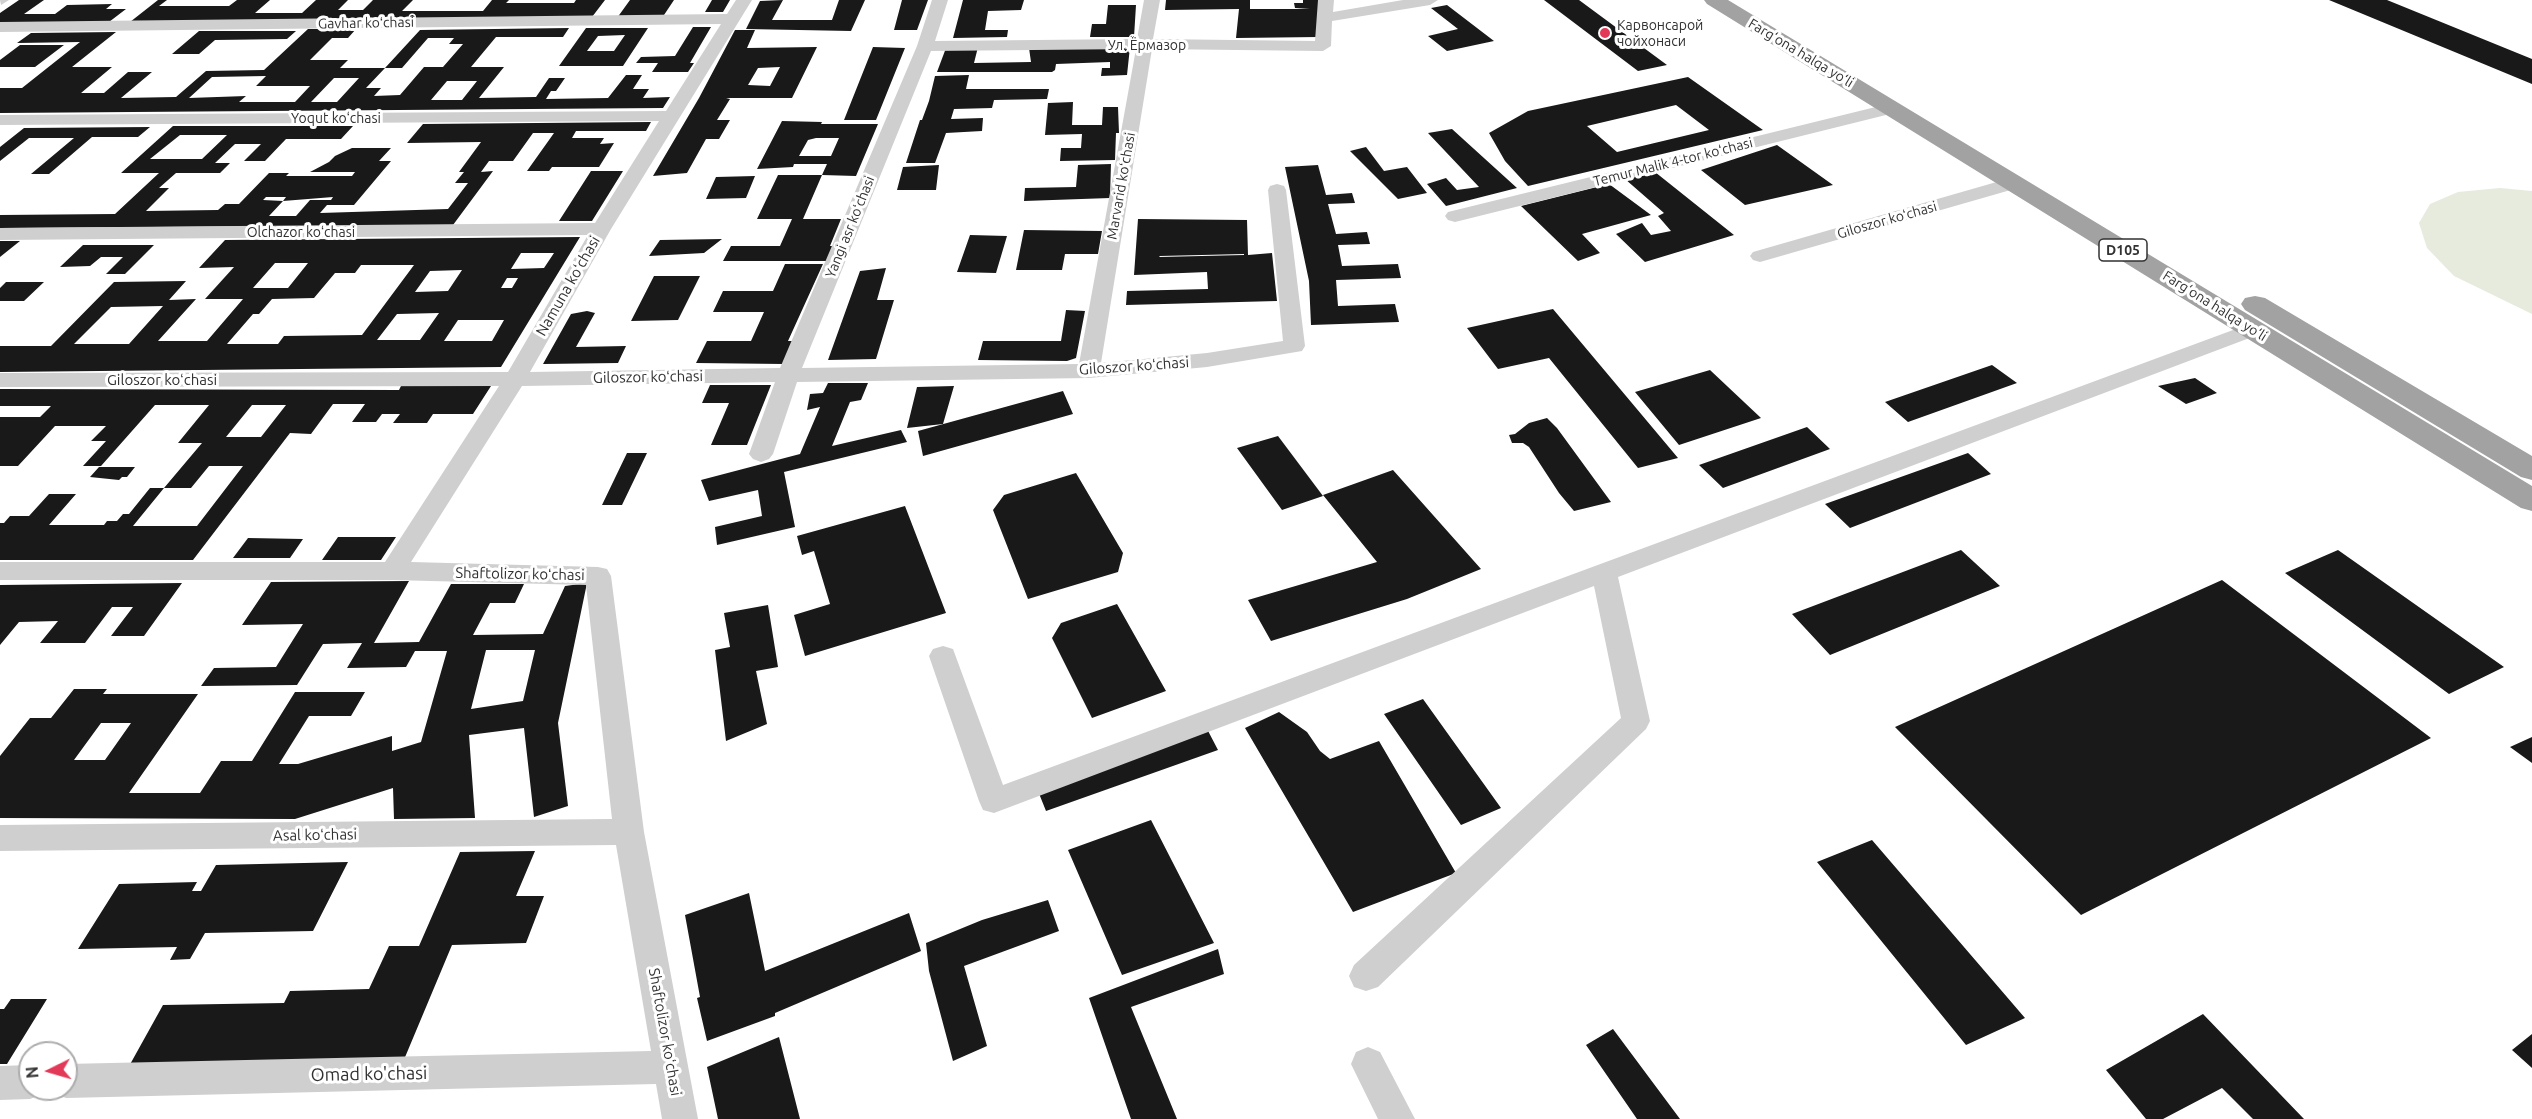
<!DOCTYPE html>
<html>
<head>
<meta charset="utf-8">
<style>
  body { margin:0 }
  #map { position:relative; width:2532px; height:1119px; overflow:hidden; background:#fff; font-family:Ubuntu,sans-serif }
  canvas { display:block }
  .north { position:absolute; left:18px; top:1041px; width:60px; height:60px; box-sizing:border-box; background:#fff; border:2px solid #adadad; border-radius:50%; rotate:265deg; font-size:16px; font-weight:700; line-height:24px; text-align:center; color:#323232 }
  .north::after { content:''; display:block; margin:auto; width:21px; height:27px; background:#e33958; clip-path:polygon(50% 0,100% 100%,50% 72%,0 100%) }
</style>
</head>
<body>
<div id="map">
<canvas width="2532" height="1119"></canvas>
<div class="north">N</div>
</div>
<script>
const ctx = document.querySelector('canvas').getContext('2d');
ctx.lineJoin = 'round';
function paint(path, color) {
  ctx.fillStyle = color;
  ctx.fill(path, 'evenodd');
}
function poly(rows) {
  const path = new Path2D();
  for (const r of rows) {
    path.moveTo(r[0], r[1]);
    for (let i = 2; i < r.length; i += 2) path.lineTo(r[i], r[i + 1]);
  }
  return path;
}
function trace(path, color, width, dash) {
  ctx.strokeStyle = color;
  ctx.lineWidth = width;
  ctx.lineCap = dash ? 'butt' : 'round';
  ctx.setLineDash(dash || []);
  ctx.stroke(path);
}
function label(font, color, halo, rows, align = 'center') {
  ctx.font = font + ' Ubuntu,sans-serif';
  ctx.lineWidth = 6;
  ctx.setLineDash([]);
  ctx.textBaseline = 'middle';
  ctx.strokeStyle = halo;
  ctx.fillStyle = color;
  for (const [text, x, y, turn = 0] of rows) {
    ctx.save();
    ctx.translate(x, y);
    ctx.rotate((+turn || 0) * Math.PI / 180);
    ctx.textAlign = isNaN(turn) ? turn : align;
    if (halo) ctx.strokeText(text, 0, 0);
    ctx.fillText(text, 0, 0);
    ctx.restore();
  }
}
paint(poly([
  [2500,188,2532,191,2532,314,2454,276,2427,248,2419,223,2430,204,2458,192]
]), '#e6ebdd');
paint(poly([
  [19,0,44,0,24,14,55,14,67,5,112,4,106,9,126,9,109,22,0,23,0,13],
  [158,0,167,0,159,6,229,6,237,0,270,0,255,13,302,13,316,0,348,0,338,10,363,10,373,0,413,0,402,11,483,11,492,0,509,0,506,3,574,3,576,0,605,0,592,17,130,22],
  [630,0,674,0,664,15,617,18],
  [712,0,730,0,723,12,705,12],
  [783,0,772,20,832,20,839,0,865,0,851,31,746,29,760,1],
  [902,0,928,0,917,30,894,30],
  [963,0,1024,0,1021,10,988,11,985,30,1008,30,1007,37,953,38],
  [1166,0,1250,0,1250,9,1310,9,1295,8,1294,3,1303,3,1303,0,1318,0,1318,37,1236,38,1239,9,1165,10],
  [1544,0,1579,0,1667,65,1638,71],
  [2329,0,2387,0,2532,59,2532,84],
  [1108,5,1136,5,1134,37,1090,37,1092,24,1106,24],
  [1447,5,1494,41,1447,51,1428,36,1458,29,1431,8],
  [693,27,711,27,690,63,694,63,688,72,652,72,658,63,636,63,641,57,675,56],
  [569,28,563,37,496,37,471,67,504,67,479,98,536,97,549,78,565,78,556,91,551,91,546,99,608,98,626,75,642,75,633,89,649,89,643,98,670,97,663,108,0,113,0,88,22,88,80,42,17,43,31,33,116,32,72,67,112,67,81,93,104,93,128,72,152,72,121,98,176,97,206,71,264,70,308,29,356,29,348,38,332,38,310,60,348,60,340,68,385,68,420,30],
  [428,38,454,38,449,44,463,44,443,67,424,67,400,95,374,96,381,88,366,88,385,68,402,68],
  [266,76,256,86,310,86,295,102,239,102,246,96,189,98,212,77],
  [334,78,359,78,337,102,311,102],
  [447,81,477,81,462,100,431,100],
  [586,28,648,28,623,66,559,66],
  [625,35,614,51,587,51,598,36],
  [735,30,755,30,747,48,817,47,792,98,726,98,730,99,717,120,730,120,719,139,706,139,687,173,653,176,699,98],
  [780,67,770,86,748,85,758,68],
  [199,31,296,31,287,39,215,40,199,54,172,54],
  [20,45,64,45,35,67,0,67,0,60],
  [873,47,905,48,876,120,844,120],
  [978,47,974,63,1031,62,1029,48,1130,47,1127,75,1101,76,1102,68,1110,68,1110,62,1056,64,1055,70,1052,72,937,72,946,48],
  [969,75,966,89,1049,89,1047,99,994,100,992,108,954,109,951,119,983,118,982,131,946,133,935,163,906,163,920,120,922,120,929,101,935,76],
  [1688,77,1763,130,1528,186,1505,161,1489,133,1528,111],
  [1676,105,1709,130,1617,152,1587,126],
  [1073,102,1072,125,1102,125,1103,107,1118,107,1119,133,1116,133,1115,160,1060,161,1061,148,1081,148,1082,134,1045,135,1048,103],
  [782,121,822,122,821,124,878,124,856,176,822,175,827,164,794,164,793,167,757,169],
  [816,138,839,138,831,156,799,156,808,140],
  [651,122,646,131,576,131,572,138,604,138,600,144,614,143,599,167,552,167,549,171,527,171,554,133,533,133,513,161,489,161,481,172,493,171,453,225,0,228,0,215,115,214,159,173,121,173,173,126,353,126,341,139,286,139,265,161,244,161,261,144,235,144,215,163,230,163,220,173,176,173,159,188,169,188,146,211,218,210,225,204,239,204,269,173,289,173,286,176,352,176,355,172,310,172,329,162,335,156,352,148,391,148,379,161,391,161,354,205,327,205,320,213,448,209,468,183,455,183,464,172,459,172,481,142,407,143,423,124],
  [180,135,227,135,202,159,150,159],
  [266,197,286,197,283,201,333,197,331,200,310,200,296,216,269,216,283,201,263,200],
  [150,127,138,137,92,137,49,174,31,174,74,138,29,138,0,161,0,147,24,128],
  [1452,129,1517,188,1446,206,1427,184,1446,178,1457,190,1479,187,1428,133],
  [1777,145,1833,185,1745,205,1701,170],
  [1366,147,1384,171,1407,167,1427,193,1398,199,1350,151],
  [1111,164,1110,198,1024,201,1025,188,1076,187,1078,165],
  [939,165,936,190,897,190,903,167],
  [1318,165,1326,195,1352,193,1355,203,1328,204,1336,234,1367,232,1370,244,1338,245,1342,266,1398,264,1401,278,1336,280,1338,306,1395,304,1399,322,1311,325,1309,281,1285,167],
  [591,171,623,171,592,221,559,221],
  [1655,172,1734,235,1645,262,1616,234,1642,223,1651,235,1671,231,1658,216,1664,213,1625,179],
  [778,175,822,175,803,219,841,219,830,246,835,246,829,261,723,261,731,246,780,246,792,219,757,219],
  [755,176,746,198,706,199,716,177],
  [1609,184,1651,215,1582,234,1600,253,1578,261,1521,206],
  [1138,219,1247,220,1248,255,1272,253,1277,301,1126,305,1127,291,1208,289,1207,272,1134,275],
  [1244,254,1244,255,1159,257,1160,256],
  [1024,230,1102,231,1098,254,1065,254,1062,270,1016,270],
  [970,235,1007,236,996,273,957,272],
  [580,237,501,367,0,372,0,346,51,346,114,282,186,281,169,300,196,299,158,341,207,341,243,299,205,299,234,267,199,268,225,240],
  [521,253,554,253,544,268,511,269],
  [275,263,308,263,288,288,253,288],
  [361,265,414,265,362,335,284,336,278,344,227,344,253,314,259,314,272,299,314,298,335,273,355,273],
  [462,270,448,291,415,292,430,271],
  [507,278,518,278,512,288,501,288],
  [163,306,129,344,74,344,111,307],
  [439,313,420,340,377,340,397,314],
  [458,320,504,320,492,341,444,341],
  [722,239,704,253,649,256,660,240],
  [0,241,20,241,0,257],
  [83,245,154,245,125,274,106,274,123,257,101,257,90,266,60,267],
  [785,264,823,264,788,341,793,341,784,364,696,363,707,341,751,341,764,312,713,312,723,291,773,291],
  [886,268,877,300,894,300,876,359,828,360,860,271],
  [654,276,700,276,678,320,631,321],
  [6,282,44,282,24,301,0,301,0,288],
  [1553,309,1678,458,1638,468,1549,358,1498,369,1467,328],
  [1066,310,1085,311,1076,358,1067,361,978,360,983,341,1061,341],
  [587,311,595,313,576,347,626,346,618,363,543,364,571,314],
  [1992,365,2017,383,1908,422,1885,402],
  [1710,370,1761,418,1679,445,1635,392],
  [2195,378,2217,393,2186,404,2158,386],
  [828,383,868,383,861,400,850,402,832,446,901,430,907,442,784,472,795,527,717,545,715,527,762,516,758,490,709,501,701,480,800,454,820,407,807,410,810,394,823,393],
  [710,385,771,385,747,445,711,445,729,403,702,403],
  [401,386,491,386,473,414,433,414,427,423,393,423,400,414,382,414,376,422,352,422,365,404,333,404,311,434,290,433,193,560,0,560,0,523,4,523,10,516,29,516,49,494,76,494,49,525,104,525,107,521,117,521,123,514,129,514,150,488,164,488,133,526,197,526,243,466,209,466,191,488,164,488,202,443,178,443,209,405,155,405,101,466,83,466,106,441,91,441,106,426,55,426,18,466,0,466,0,417,40,417,51,406,0,406,0,389,399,390],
  [252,405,286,405,261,437,226,437],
  [954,386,943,424,907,428,917,387],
  [1063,391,1073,414,923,456,918,431],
  [1547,418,1557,428,1611,502,1574,511,1559,493,1529,447,1523,443,1512,443,1509,435,1515,434,1529,423],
  [1807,427,1830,449,1723,488,1699,465],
  [1278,436,1323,496,1282,510,1237,448],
  [627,453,647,453,622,505,602,505],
  [1968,453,1991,474,1850,528,1825,504],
  [99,467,135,467,127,477,122,477,119,480,90,477],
  [1393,470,1481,569,1407,599,1271,641,1248,600,1377,562,1323,495],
  [1076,473,1123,553,1118,572,1028,599,993,510,1004,495],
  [905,506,946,613,805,656,794,615,830,604,814,551,802,555,797,536],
  [338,537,396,537,381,560,322,560],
  [248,538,303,539,290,558,233,558],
  [1961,550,2000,586,1830,655,1792,614],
  [2338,550,2504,667,2449,694,2285,573],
  [2222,580,2431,738,2081,915,1895,727],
  [409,581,374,643,419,642,451,584,524,584,515,603,490,603,473,635,543,634,565,586,587,583,558,723,568,806,534,817,524,728,469,735,475,818,394,819,393,788,295,819,0,818,0,756,30,718,51,718,74,689,107,689,103,694,198,694,129,793,200,793,221,761,252,761,295,692,365,692,351,716,309,716,279,764,298,764,392,736,392,751,421,742,447,651,415,651,406,667,347,668,362,643,323,644,297,685,201,686,214,668,276,667,303,624,242,625,271,582],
  [486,650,535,650,523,701,471,709],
  [101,723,131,723,105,760,74,760],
  [182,583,144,636,111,636,133,607,112,607,85,643,40,643,58,621,19,622,0,645,0,585],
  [1117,604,1166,691,1092,718,1052,638,1061,623],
  [768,605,778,667,756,671,767,724,726,741,715,650,730,647,724,613],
  [1423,699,1501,808,1461,825,1384,714],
  [1279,712,1307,732,1320,751,1330,759,1379,741,1456,873,1353,912,1245,728],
  [1206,727,1218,750,1046,811,1036,786],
  [2532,737,2532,763,2510,747],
  [1151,820,1214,943,1122,975,1068,850],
  [1872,840,2025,1018,1966,1045,1817,862],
  [535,851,516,896,544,896,526,943,452,945,403,1062,128,1068,163,1005,284,1003,290,991,369,989,389,946,419,946,460,852],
  [348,862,313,931,205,933,190,959,170,960,177,947,78,949,119,884,197,882,192,891,201,891,216,865],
  [749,893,765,971,909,913,921,951,775,1013,775,1016,707,1041,697,998,700,997,685,915],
  [1048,900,1059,931,964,966,987,1046,953,1061,929,971,926,943,982,920],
  [1218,949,1224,974,1131,1007,1177,1119,1131,1119,1089,998],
  [11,999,47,999,7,1064,0,1064,0,1009,4,1009],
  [2203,1014,2304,1119,2253,1119,2222,1088,2163,1119,2146,1119,2106,1070],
  [1613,1029,1680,1119,1637,1119,1586,1045],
  [2532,1034,2532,1068,2512,1050],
  [779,1037,800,1119,718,1119,707,1067]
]), '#191919');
paint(poly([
  [0,0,9,0,1,5,0,0],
  [736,0,752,0,611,229,530,372,780,368,917,46,932,0,948,0,935,41,1137,39,1144,0,1160,0,1153,39,1315,41,1318,0,1334,0,1333,12,1403,0,1438,0,1430,5,1332,21,1331,46,1323,51,1152,49,1101,363,1207,353,1283,341,1268,190,1270,186,1277,184,1284,186,1286,190,1305,346,1302,351,1207,367,1089,378,797,382,773,454,769,459,761,462,753,459,749,454,775,382,522,386,411,562,598,567,607,569,611,576,644,832,698,1119,662,1119,656,1084,66,1098,54,1093,52,1089,66,1089,66,1064,651,1051,616,845,0,851,0,825,612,819,586,585,392,580,0,580,0,562,385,562,499,386,0,387,0,373,508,372,588,235,0,240,0,228,595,223,659,121,0,125,0,115,666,111,721,24,0,32,0,22,727,14,736,0],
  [1136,49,1079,364,802,368,931,51,1136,49],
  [1892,103,1898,104,1901,108,1898,112,1455,222,1448,220,1445,216,1448,212,1892,103],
  [2014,177,2021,179,2023,183,2021,187,1767,260,1760,262,1753,260,1750,256,1753,252,2014,177],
  [2252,323,2260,324,2263,329,2260,334,1618,577,1650,721,1646,729,1378,987,1366,991,1354,987,1349,976,1354,965,1621,718,1594,586,994,813,983,810,979,801,929,656,933,649,943,646,953,649,1003,785,2252,323],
  [1368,1047,1380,1052,1415,1119,1378,1119,1351,1064,1356,1052,1368,1047],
  [30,1065,30,1089,44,1089,42,1094,30,1099,0,1100,0,1066,30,1065]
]), '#cfcfcf');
paint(poly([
  [1704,0,1728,0,2532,486,2532,511,2521,508,1707,4,1704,0],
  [2255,296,2265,298,2532,456,2532,480,2521,477,2245,310,2241,304,2245,298,2255,296]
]), '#a2a2a2');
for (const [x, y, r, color] of [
  [1605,33,6,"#e33958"]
]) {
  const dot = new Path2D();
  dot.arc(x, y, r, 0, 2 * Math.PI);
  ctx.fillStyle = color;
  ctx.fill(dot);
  trace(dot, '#fff', 2);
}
label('14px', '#323232', '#fff', [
  ["Gavhar koʻchasi",366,23,-1],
  ["Ул. Ёрмазор",1147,45],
  ["Farg‘ona halqa yo‘li",1801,53,31],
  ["Yoqut koʻchasi",336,118],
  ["Temur Malik 4-tor koʻchasi",1673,162,-14],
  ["Marvarid koʻchasi",1121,186,-80],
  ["Giloszor koʻchasi",1887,220,-16],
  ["Yangi asr koʻchasi",850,227,-68],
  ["Olchazor koʻchasi",301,232],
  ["Farg‘ona halqa yo‘li",2215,306,32]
]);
label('14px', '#323232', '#fff', [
  ["Карвонсарой",1617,25],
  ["чойхонаси",1617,41]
], 'left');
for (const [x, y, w] of [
  [2123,250,48]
]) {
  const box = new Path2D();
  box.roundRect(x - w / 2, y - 11, w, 22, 4.5);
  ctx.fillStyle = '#fff';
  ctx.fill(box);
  trace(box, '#323232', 1.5);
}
label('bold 14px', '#323232', null, [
  ["D105",2123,250]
]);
label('15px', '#323232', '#fff', [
  ["Namuna koʻchasi",568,286,-60],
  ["Giloszor koʻchasi",1134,366,-4],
  ["Giloszor koʻchasi",648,377,-1],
  ["Giloszor koʻchasi",162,380],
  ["Shaftolizor koʻchasi",520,574,1],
  ["Asal koʻchasi",315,835,-1],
  ["Shaftolizor koʻchasi",665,1032,80]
]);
label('18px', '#323232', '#fff', [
  ["Omad ko'chasi",369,1074,-1]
]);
</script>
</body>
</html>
